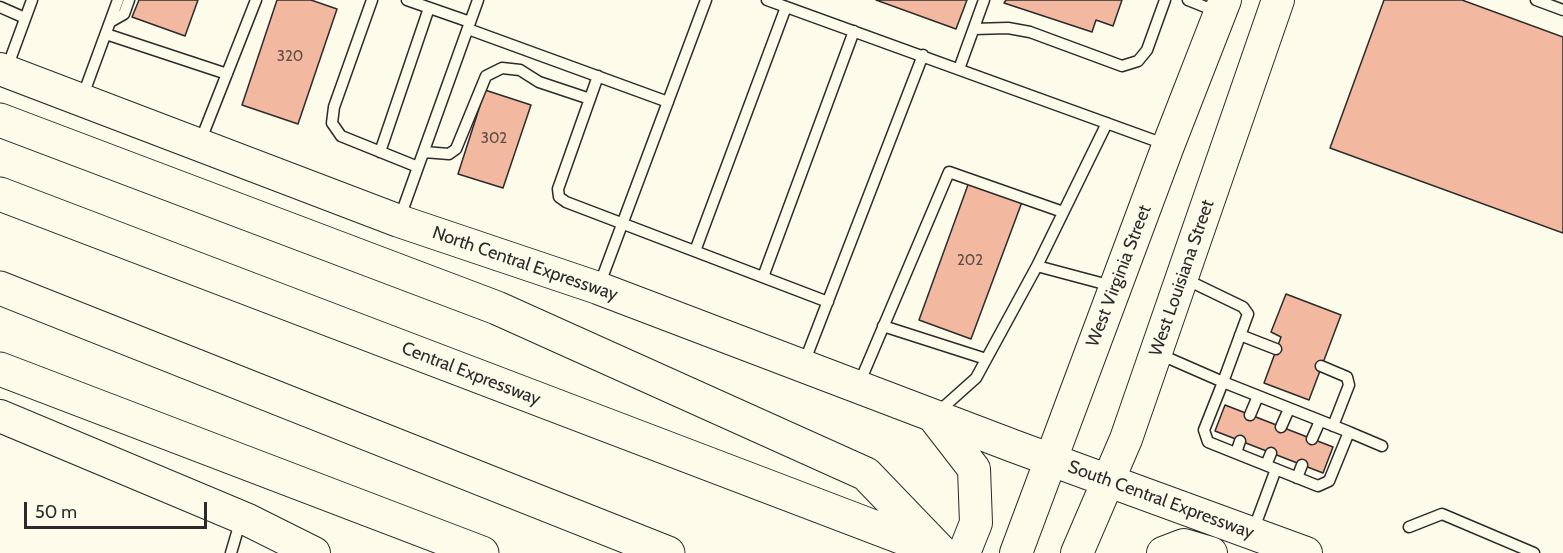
<!DOCTYPE html>
<html>
<head>
<meta charset="utf-8">
<style>
  body { margin:0 }
  #map { position:relative; width:1563px; height:553px; overflow:hidden; background:#fdfbea; font-family:Cabin,sans-serif }
  canvas { display:block }
  .scale { position:absolute; left:24px; top:502px; width:183px; height:27px; box-sizing:border-box; border:3px solid #2b2b2b; border-top:0; padding-left:8px; font-size:18px; line-height:21px; white-space:nowrap; color:#2b2b2b; -webkit-text-stroke:4px #fdfbea; paint-order:stroke }
</style>
</head>
<body>
<div id="map">
<canvas width="1563" height="553"></canvas>
<div class="scale">50 m</div>
</div>
<script>
const ctx = document.querySelector('canvas').getContext('2d');
ctx.lineJoin = 'round';
function paint(path, color) {
  ctx.fillStyle = color;
  ctx.fill(path, 'evenodd');
}
function poly(rows) {
  const path = new Path2D();
  for (const r of rows) {
    path.moveTo(r[0], r[1]);
    for (let i = 2; i < r.length; i += 2) path.lineTo(r[i], r[i + 1]);
  }
  return path;
}
function trace(path, color, width, dash) {
  ctx.strokeStyle = color;
  ctx.lineWidth = width;
  ctx.lineCap = dash ? 'butt' : 'round';
  ctx.setLineDash(dash || []);
  ctx.stroke(path);
}
function label(font, color, halo, rows, align = 'center') {
  ctx.font = font + ' Cabin,sans-serif';
  ctx.lineWidth = 4.5;
  ctx.setLineDash([]);
  ctx.textBaseline = 'middle';
  ctx.strokeStyle = halo;
  ctx.fillStyle = color;
  for (const [text, x, y, turn = 0] of rows) {
    ctx.save();
    ctx.translate(x, y);
    ctx.rotate((+turn || 0) * Math.PI / 180);
    ctx.textAlign = isNaN(turn) ? turn : align;
    if (halo) ctx.strokeText(text, 0, 0);
    ctx.fillText(text, 0, 0);
    ctx.restore();
  }
}
const building = poly([
  [139,0,198,0,185,36,132,17,139,0],
  [277,0,311,0,337,9,298,124,242,105,277,0],
  [876,0,967,0,956,29,876,0],
  [1006,0,1122,0,1113,26,1096,20,1092,32,1004,3,1006,0],
  [1384,0,1462,0,1563,37,1563,233,1330,148,1384,0],
  [485,90,531,105,503,188,458,174,485,90],
  [969,182,1022,202,971,339,919,320,969,182],
  [1286,294,1341,315,1309,400,1264,383,1281,337,1271,332,1286,294],
  [1225,405,1333,447,1323,473,1215,431,1225,405]
]);
paint(building, '#f2b8a0');
trace(building, '#2b2b2b', 1.5);
const service = poly([
  [372,0,334,107,332,123,341,136,418,167],
  [407,0,470,22],
  [767,0,1167,145],
  [1188,0,1218,12],
  [1536,0,1563,10],
  [0,7,25,18],
  [110,22,124,14,129,0],
  [468,29,668,102],
  [974,29,1008,28,1030,32,1122,66,1138,61,1147,50,1165,0],
  [106,34,227,74],
  [7,68,32,0],
  [959,69,984,0],
  [598,76,558,189,559,197,566,202,828,302],
  [82,98,118,0],
  [200,142,256,0],
  [380,152,429,8],
  [424,152,449,154,456,149,486,76,502,68,520,70,539,82,590,99],
  [399,220,478,0],
  [695,251,786,7],
  [1037,266,1112,286],
  [763,277,854,31],
  [1185,279,1243,307,1248,314,1223,382,1349,432],
  [599,286,706,0],
  [883,326,986,359],
  [1240,335,1276,349],
  [1159,354,1223,382,1204,430,1208,442,1318,486,1329,481,1349,432,1382,446],
  [804,363,923,55],
  [1321,366,1347,377,1349,385,1333,426],
  [859,384,949,172,1063,212],
  [938,412,976,378,1037,266,1107,123],
  [1250,415,1258,396],
  [1281,427,1289,409],
  [1312,439,1320,421],
  [1236,453,1240,441],
  [1266,465,1271,453],
  [1297,478,1302,465],
  [1409,527,1442,514,1534,553],
  [1253,531,1276,469],
  [231,553,241,519]
]);
const secondary = poly([
  [0,69,399,221,598,288,1016,447,1306,553],
  [0,416,248,520,314,553],
  [933,416,974,469,976,523,964,553],
  [1016,553,1168,146,1225,0],
  [1077,553,1126,439,1278,0],
  [1163,553,1184,545,1211,553]
]);
const motorway = poly([
  [0,120,497,308,866,474,942,553],
  [0,194,932,549],
  [0,288,668,553],
  [0,369,482,553]
]);
trace(service, '#2b2b2b', 13);
trace(secondary, '#2b2b2b', 34);
trace(motorway, '#2b2b2b', 35);
trace(service, '#fdfbea', 10);
trace(secondary, '#fdfbea', 32);
trace(motorway, '#fdfbea', 33);
label('15px', '#5d4e48', null, [
  ["320",290,57],
  ["302",494,139],
  ["202",970,261]
]);
label('18px', '#2b2b2b', '#fdfbea', [
  ["North Central Expressway",525,264,19],
  ["West Virginia Street",1119,276,-69],
  ["West Louisiana Street",1182,278,-71],
  ["Central Expressway",471,374,21],
  ["South Central Expressway",1161,500,20]
]);
</script>
</body>
</html>
